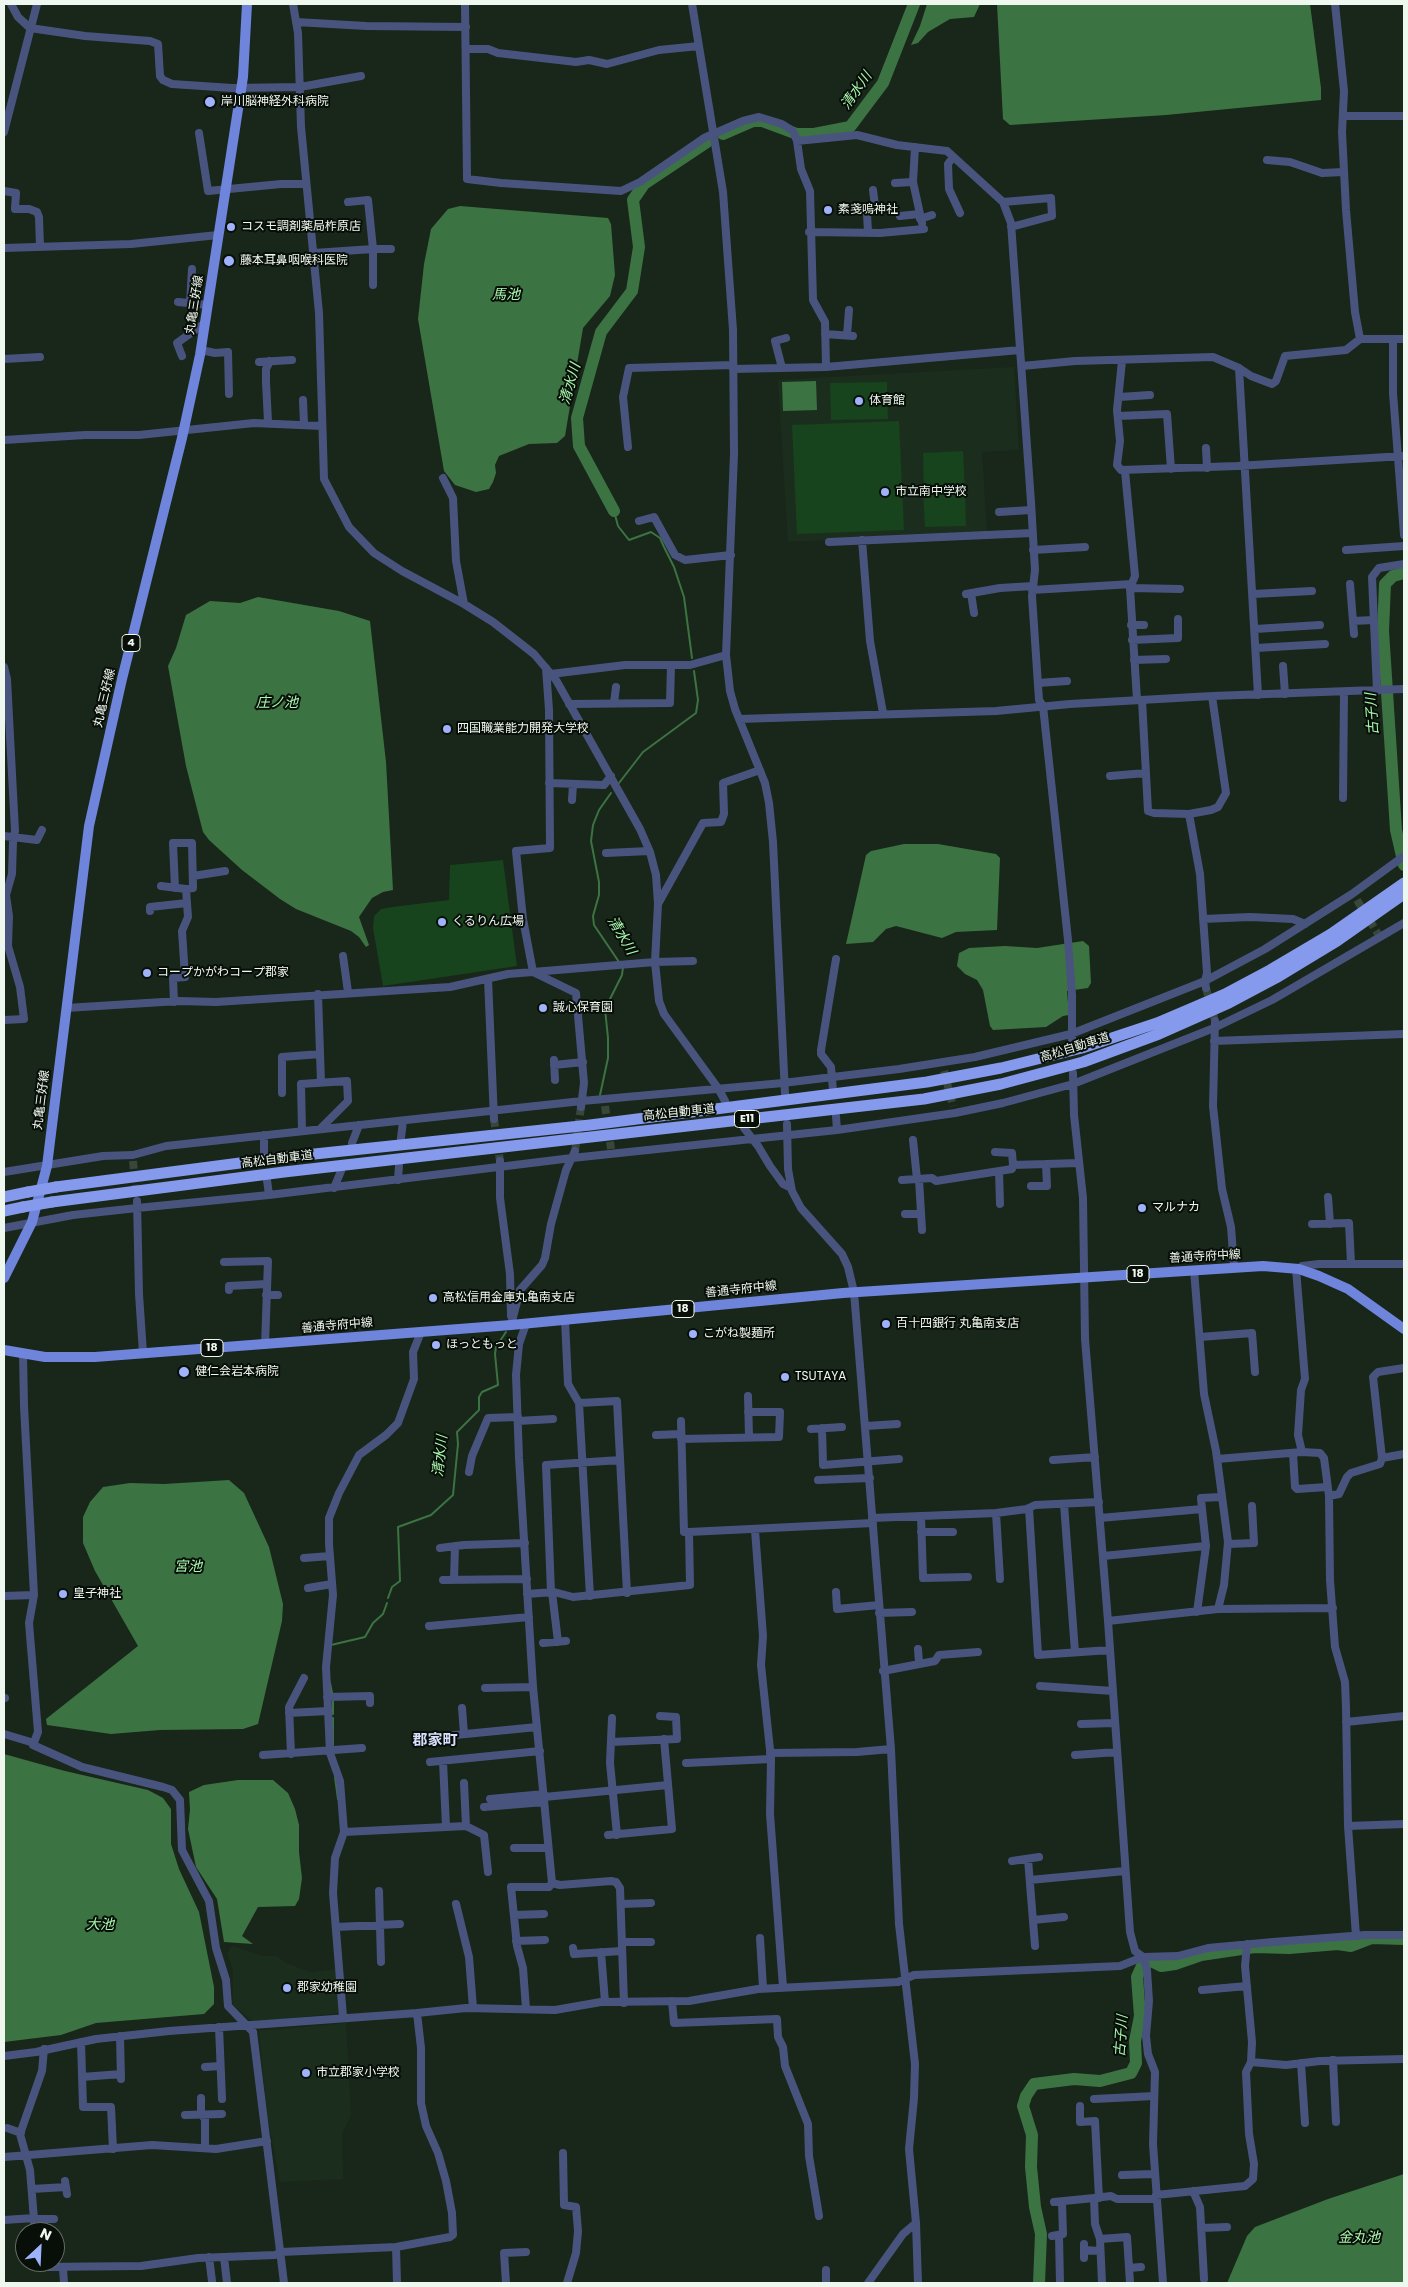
<!DOCTYPE html>
<html>
<head>
<meta charset="utf-8">
<style>
  body { margin:0 }
  #map { position:relative; width:1408px; height:2287px; overflow:hidden; background:#19261a; font-family:Poppins,sans-serif }
  canvas { display:block }
  .frame { position:absolute; inset:0; border:5px solid #eff8ef; pointer-events:none }
  .north { position:absolute; left:15px; top:2222px; width:50px; height:50px; box-sizing:border-box; background:#080e08; border:1px solid #646c64; border-radius:50%; rotate:25deg; font-size:14px; font-weight:700; line-height:20px; text-align:center; color:#eff8ef }
  .north::after { content:''; display:block; margin:auto; width:18px; height:22px; background:#9fb3fd; clip-path:polygon(50% 0,100% 100%,50% 72%,0 100%) }
</style>
</head>
<body>
<div id="map">
<canvas width="1408" height="2287"></canvas>
<div class="frame"></div>
<div class="north">N</div>
</div>
<script>
const ctx = document.querySelector('canvas').getContext('2d');
ctx.lineJoin = 'round';
function paint(path, color) {
  ctx.fillStyle = color;
  ctx.fill(path, 'evenodd');
}
function poly(rows) {
  const path = new Path2D();
  for (const r of rows) {
    path.moveTo(r[0], r[1]);
    for (let i = 2; i < r.length; i += 2) path.lineTo(r[i], r[i + 1]);
  }
  return path;
}
function trace(path, color, width, dash) {
  ctx.strokeStyle = color;
  ctx.lineWidth = width;
  ctx.lineCap = dash ? 'butt' : 'round';
  ctx.setLineDash(dash || []);
  ctx.stroke(path);
}
function label(font, color, halo, rows, align = 'center') {
  ctx.font = font + ' Poppins,"Noto Sans JP",sans-serif';
  ctx.lineWidth = 4;
  ctx.setLineDash([]);
  ctx.textBaseline = 'middle';
  ctx.strokeStyle = halo;
  ctx.fillStyle = color;
  for (const [text, x, y, turn = 0] of rows) {
    ctx.save();
    ctx.translate(x, y);
    ctx.rotate((+turn || 0) * Math.PI / 180);
    ctx.textAlign = isNaN(turn) ? turn : align;
    if (halo) ctx.strokeText(text, 0, 0);
    ctx.fillText(text, 0, 0);
    ctx.restore();
  }
}
paint(poly([
  [1014,367,1019,450,982,452,987,532,788,542,778,380],
  [232,1946,262,1956,277,1956,288,1964,311,1972,338,1969,340,2013,253,2022,233,2005,233,1970,227,1953],
  [346,2023,351,2116,342,2133,343,2179,280,2182,267,2114,259,2031]
]), '#1b2e1d');
paint(poly([
  [887,382,888,419,831,420,830,383],
  [899,421,904,530,797,534,792,425],
  [963,451,965,489,924,490,923,453],
  [965,491,966,526,925,527,923,492],
  [503,860,517,966,383,986,373,928,374,916,381,909,392,907,449,900,450,865]
]), '#17431d');
paint(poly([
  [927,4,980,4,974,17,950,19,928,32,918,43,911,45,920,26],
  [997,4,1310,4,1321,88,1321,100,1166,115,1010,125,1003,119],
  [460,206,608,218,611,224,615,275,610,296,583,328,565,436,557,443,529,444,499,456,495,465,496,473,493,482,489,489,476,492,455,485,444,471,418,319,424,264,431,229,448,209],
  [816,381,817,410,783,411,782,382],
  [258,597,339,611,370,621,386,762,393,890,383,892,372,898,359,917,369,945,366,947,359,937,351,931,296,909,280,899,242,870,209,840,203,832,186,766,168,666,176,648,186,615,210,601,240,603],
  [904,844,938,844,996,854,1000,858,997,930,956,932,942,938,896,926,886,929,873,942,846,944,866,855,871,851],
  [1083,941,1089,946,1091,983,1088,988,1067,991,1069,1015,1063,1016,1046,1027,993,1030,990,1026,983,990,977,980,965,974,957,966,959,953,969,948,1005,946,1037,948],
  [229,1480,244,1493,269,1547,283,1604,282,1621,258,1724,243,1729,160,1730,111,1734,47,1725,46,1719,138,1646,95,1571,83,1543,83,1517,90,1502,103,1487,130,1483,164,1484],
  [4,1754,65,1771,148,1790,163,1798,171,1809,171,1844,179,1869,199,1912,214,1987,214,2004,204,2014,96,2023,61,2035,4,2042],
  [238,1780,273,1780,288,1793,295,1809,299,1825,299,1852,302,1878,299,1899,295,1906,258,1907,242,1936,253,1944,224,1942,217,1899,196,1867,188,1829,190,1810,189,1792,204,1785],
  [1404,2174,1404,2283,1227,2283,1247,2236,1255,2227,1328,2199]
]), '#3c7342');
trace(poly([
  [614,511,618,526,629,540,651,532,660,538,664,547,674,567,684,597,692,658],
  [619,783,643,752,696,713,698,700,694,671],
  [611,793,599,810,593,825,591,841,599,882,599,895,593,916,594,925,619,962],
  [600,1095,608,1058,608,1038,605,1009,622,975,623,967],
  [388,1598,392,1587,400,1581,398,1527,431,1515,453,1495,458,1444,457,1432,479,1410,479,1397,482,1392,498,1385,495,1354,496,1347,506,1332],
  [331,1645,365,1637,373,1623,383,1614,387,1603],
  [330,1683,332,1693],
  [333,1701,333,1714],
  [333,1718,333,1748],
  [335,1777,338,1799]
]), '#3c7342', 2);
trace(poly([
  [723,134,753,121,762,121,797,134,814,134,850,127,883,83,914,4],
  [614,511,579,446,577,418,601,332,632,291,639,247,633,200,644,184,707,142],
  [1404,573,1393,576,1385,584,1383,631,1396,830,1404,865],
  [1039,2283,1041,2234,1035,2207,1031,2167,1032,2135,1023,2106,1026,2096,1034,2084,1074,2079,1100,2081,1131,2073,1136,2063,1135,2041,1140,2016,1137,1977,1142,1966,1151,1961,1161,1966,1175,1964,1201,1955,1255,1947,1289,1948,1338,1944,1351,1946,1372,1938,1404,1939]
]), '#3c7342', 12);
trace(poly([
  [1357,900,1378,934],
  [1206,988,1215,1021],
  [944,1071,953,1106],
  [605,1106,611,1149],
  [494,1119,500,1161],
  [575,1151,581,1107],
  [133,1161,136,1194]
]), '#39463a', 8, [8, 4]);
trace(poly([
  [11,4,18,17,30,28,85,36,150,41,158,44,160,76,163,80,172,84,232,88,300,87,361,76],
  [293,4,298,33,301,127,319,313,324,479,349,527,374,553,402,571,464,604,493,622,534,654,556,680,640,829,650,852,656,875,658,904,655,962,659,1001,664,1014,718,1088,725,1101],
  [465,4,467,179,501,183,621,191,640,182,704,138,743,121,759,117,782,124,793,131,797,141,801,169,810,191,813,300,825,322,826,367],
  [692,4,723,192,733,330,734,454,726,655,730,691,735,709,765,783,769,803,773,842,785,1094],
  [1335,4,1344,91,1342,132,1346,210,1355,312,1360,339],
  [296,22,366,26,466,27],
  [466,49,488,49,498,53,576,62,589,60,607,64,659,50,699,46],
  [1343,116,1404,116],
  [4,132,37,4],
  [199,133,208,191,281,184,306,184],
  [797,141,857,135,897,145,947,151,1003,202,1011,223,1031,502,1035,570,1032,596,1039,700,1043,706,1068,940,1072,995,1072,1043],
  [915,147,913,182,922,223],
  [953,157,948,164,949,189,960,213],
  [1267,160,1290,162,1322,173,1344,172],
  [895,183,913,182],
  [4,191,16,193,15,209,29,209,37,212,39,217,40,247],
  [1003,202,1051,198,1052,216,1011,227],
  [900,216,919,214],
  [920,219,932,215],
  [809,232,880,233,924,229],
  [868,232,867,214,875,206,873,190],
  [4,248,131,244,218,235],
  [314,253,373,249,368,200,348,202],
  [373,285,373,249,391,249],
  [178,302,208,305],
  [190,304,192,269],
  [825,334,853,336],
  [847,335,849,310],
  [1393,340,1393,393,1404,535],
  [201,350,215,353,228,352,229,394],
  [182,356,177,343,205,323],
  [4,359,40,357],
  [1122,361,1117,410,1120,441,1117,465,1121,470,1237,466,1404,456],
  [259,362,292,360],
  [1022,366,1075,361,1213,357,1239,368,1251,376,1272,384,1276,381,1285,356,1346,350,1360,339,1404,339],
  [782,368,775,341,786,338],
  [1239,368,1258,695],
  [733,369,826,367,1020,350],
  [1119,397,1150,395],
  [303,400,304,424],
  [1118,416,1167,414,1171,469],
  [268,422,266,382,266,369,270,361],
  [4,440,85,435,139,435,254,423,322,426],
  [628,447,623,397,629,368,733,365],
  [1206,448,1207,468],
  [1125,471,1135,576,1130,588,1137,700],
  [443,478,453,498,456,561,464,604],
  [999,512,1031,510],
  [639,521,654,517,675,555,685,560,731,555],
  [862,540,870,641,883,713],
  [829,542,1032,533],
  [1033,550,1085,547],
  [1346,550,1404,546],
  [1350,584,1354,634],
  [1130,588,1180,589],
  [1032,590,1132,584],
  [971,593,974,613],
  [966,594,1000,588,1033,586],
  [1253,594,1312,591],
  [1353,621,1373,620],
  [1131,625,1144,625],
  [1255,629,1320,625],
  [1132,640,1178,638,1178,619],
  [1256,648,1325,644],
  [1134,660,1166,659],
  [1283,666,1285,694],
  [4,667,7,679,15,831,13,842,12,874,6,895,9,916,8,946,20,987,24,1019,4,1020],
  [551,674,625,665,690,665,726,655],
  [1038,683,1067,681],
  [1377,691,1372,577,1379,568,1404,564],
  [1142,700,1148,811,1154,813,1189,814,1211,810,1218,807,1226,793,1212,696],
  [614,703,616,687],
  [569,704,670,703,671,665],
  [739,719,996,711,1070,704,1212,696,1404,689],
  [1110,776,1146,773],
  [549,783,604,785,611,776],
  [1343,798,1344,692],
  [572,800,573,784],
  [1189,814,1200,874,1207,973,1205,981,1206,988],
  [4,836,37,840,42,830],
  [606,853,649,851],
  [193,876,225,871],
  [161,886,186,889,188,917,182,931,185,977,173,978,174,1002],
  [175,888,173,843,192,843,193,888,186,889],
  [658,904,703,823,721,822,724,814,723,783,760,770],
  [150,911,150,907,187,903],
  [1203,919,1250,917,1293,919,1305,924],
  [343,956,348,992],
  [533,972,523,919,516,851,550,848,549,710,546,668],
  [535,973,576,993,584,1083,581,1107],
  [488,979,494,1119],
  [318,994,321,1083],
  [66,1008,179,1001,216,1002,450,987,508,974,655,962,693,961],
  [1215,1021,1213,1106,1222,1189,1231,1227,1234,1267],
  [1214,1041,1404,1034],
  [554,1060,555,1080],
  [554,1065,583,1062],
  [1073,1073,1074,1115,1083,1198,1085,1339,1108,1621,1130,1932,1135,1951,1143,1957,1147,1970,1149,2001,1146,2036,1148,2054,1155,2072,1153,2144,1163,2283],
  [833,1091,831,1067,821,1054,821,1050,836,959],
  [282,1093,282,1057,320,1054],
  [836,1116,837,1130],
  [787,1124,788,1169,792,1191,801,1208,842,1254,848,1267,854,1292,891,1749,899,1924,915,2064,914,2098,909,2149,916,2223,918,2283],
  [744,1128,758,1146,770,1166,783,1184,791,1188],
  [302,1131,301,1084,347,1081,348,1101,320,1129],
  [264,1135,264,1152],
  [401,1138,403,1121],
  [913,1140,917,1179],
  [352,1143,359,1125],
  [995,1152,1012,1153,1013,1165],
  [500,1161,500,1198,510,1274,511,1316],
  [999,1171,1000,1204],
  [4,1172,103,1156,133,1155,166,1146,582,1101,783,1083,899,1069,975,1057,1071,1034,1205,981,1265,949,1352,894,1404,856],
  [919,1179,922,1230],
  [267,1180,269,1195],
  [398,1180,399,1165],
  [902,1180,932,1178,936,1181,1012,1169,1013,1165,1079,1163],
  [1031,1186,1047,1186,1046,1164],
  [334,1188,341,1171],
  [1328,1197,1330,1224],
  [137,1201,139,1294,143,1353],
  [905,1214,921,1214],
  [1312,1224,1349,1223,1351,1263],
  [4,1228,73,1215,137,1208,269,1195,572,1158,837,1130,955,1113,1003,1103,1073,1084,1214,1028,1272,1000,1404,923],
  [224,1262,268,1261,265,1345],
  [1296,1269,1305,1379,1301,1390,1298,1435,1302,1452,1320,1453,1324,1458,1329,1496,1330,1580,1335,1647,1345,1682,1346,1707,1348,1826,1356,1936],
  [1299,1269,1302,1266,1319,1264,1404,1264],
  [1194,1270,1204,1394,1216,1451,1228,1542,1224,1585,1218,1609],
  [229,1290,229,1286,267,1284],
  [266,1295,278,1295],
  [565,1320,568,1384,579,1403,590,1596],
  [526,1324,519,1344,516,1375,519,1458,533,1687,552,1883,560,1885,611,1881,616,1882,620,1888,624,2003],
  [511,1325,520,1290,542,1265,545,1258,551,1224,566,1170,575,1151],
  [1200,1337,1252,1333,1255,1372],
  [23,1354,24,1406,34,1595,29,1623,38,1732,33,1745,82,1767,163,1787,172,1790,180,1800,182,1850,209,1901,216,1948,226,1980,228,2006,253,2032,284,2283],
  [748,1396,749,1437],
  [579,1403,617,1401,627,1593],
  [518,1421,553,1419],
  [681,1421,684,1532,689,1532],
  [866,1426,897,1424],
  [822,1428,823,1465,899,1459],
  [811,1429,842,1427],
  [656,1435,681,1434],
  [681,1439,779,1437,780,1412,748,1412],
  [1293,1453,1295,1487,1297,1489,1327,1487],
  [1382,1458,1404,1454],
  [1217,1459,1302,1452],
  [1053,1460,1095,1457],
  [469,1472,472,1456,488,1418,518,1417],
  [818,1480,870,1478],
  [1329,1496,1339,1494,1347,1477,1351,1473,1380,1464,1382,1458,1373,1377,1378,1372,1404,1368],
  [1064,1504,1075,1652],
  [1029,1508,1038,1655,1110,1650],
  [996,1513,1000,1579],
  [921,1516,923,1578,968,1577],
  [872,1518,996,1513,1027,1509,1035,1505,1099,1502],
  [1100,1518,1202,1509,1201,1498,1221,1497],
  [755,1530,763,1636,761,1665,771,1759,770,1814,783,1987],
  [921,1532,953,1532],
  [1228,1544,1254,1543,1252,1506],
  [440,1548,464,1545,525,1543],
  [1103,1556,1206,1546],
  [304,1558,330,1556],
  [443,1580,527,1579],
  [454,1580,455,1546],
  [308,1588,332,1584],
  [551,1592,546,1465,620,1460],
  [552,1592,558,1642],
  [836,1592,837,1609,879,1605],
  [527,1594,554,1592,573,1597,690,1585,689,1532,873,1523],
  [4,1596,34,1595],
  [1197,1612,1206,1546,1202,1509],
  [879,1613,912,1612],
  [1108,1621,1218,1609,1333,1608],
  [429,1626,529,1617],
  [543,1643,566,1641],
  [918,1649,919,1663],
  [883,1671,935,1661,939,1655,978,1652],
  [1040,1686,1113,1691],
  [485,1688,533,1687],
  [327,1697,370,1696,370,1703],
  [4,1698,5,1698],
  [462,1708,464,1734],
  [289,1713,328,1711],
  [612,1718,610,1763,617,1835],
  [1346,1722,1404,1716],
  [1081,1724,1115,1723],
  [4,1734,34,1743],
  [435,1737,537,1727],
  [611,1742,677,1739,676,1717,660,1716],
  [770,1753,857,1752,891,1749],
  [291,1754,289,1707,304,1678],
  [263,1755,362,1748],
  [1075,1755,1117,1752],
  [443,1761,446,1827],
  [430,1762,540,1751],
  [686,1763,771,1759],
  [464,1783,466,1826],
  [544,1797,668,1785],
  [490,1799,544,1794],
  [484,1807,544,1802],
  [1348,1826,1404,1824],
  [344,1832,466,1826,484,1835,488,1872],
  [608,1835,672,1829,664,1739],
  [514,1848,548,1848],
  [1028,1859,1035,1946],
  [1012,1861,1039,1857],
  [1030,1880,1125,1871],
  [379,1891,381,1962],
  [456,1904,469,1957,473,2008],
  [621,1904,651,1903],
  [514,1915,544,1914],
  [1033,1920,1064,1917],
  [336,1927,400,1924],
  [760,1938,763,1988],
  [516,1941,545,1940],
  [622,1942,651,1942],
  [573,1948,574,1954,622,1951],
  [601,1952,605,2002],
  [1202,1990,1247,1986],
  [672,2001,674,2023,777,2019,778,2037,783,2047,785,2066,808,2124,809,2156,819,2216],
  [526,2009,523,1968,517,1946,511,1887,549,1887,552,1883],
  [343,2017,333,1893,335,1858,344,1832,340,1781,330,1753,326,1667,333,1595,329,1544,329,1518,339,1493,359,1455,386,1435,398,1423,414,1379,413,1352,421,1332],
  [219,2027,222,2099],
  [120,2036,121,2079],
  [81,2042,83,2107,111,2107,113,2149],
  [4,2056,36,2052,96,2039,169,2031,417,2013,466,2008,555,2010,601,2002,689,2001,758,1989,898,1982,914,1975,1120,1966,1143,1957,1178,1956,1208,1948,1273,1942,1365,1935,1404,1935],
  [1333,2060,1336,2122],
  [1251,2062,1286,2065,1320,2061,1404,2059],
  [1301,2063,1305,2123],
  [205,2067,220,2066],
  [82,2077,121,2074],
  [201,2098,201,2114,205,2119,205,2148],
  [1094,2099,1154,2096],
  [1080,2106,1080,2122,1095,2121,1099,2198],
  [185,2115,222,2114],
  [7,2128,21,2133],
  [563,2153,564,2205,576,2207,578,2231,576,2253,567,2283],
  [4,2157,152,2145,216,2149,267,2141],
  [1122,2175,1154,2174],
  [65,2181,67,2194],
  [32,2189,66,2187],
  [1193,2191,1200,2207,1204,2279],
  [1156,2195,1245,2186,1253,2179,1254,2164,1249,2134,1246,2072,1251,2062,1252,2042,1245,1966,1247,1944],
  [1054,2202,1094,2198],
  [34,2219,54,2219],
  [4,2220,34,2218],
  [1201,2228,1227,2227],
  [35,2232,30,2170,20,2134,42,2071,44,2049],
  [1052,2236,1063,2234,1062,2202],
  [1059,2236,1060,2283],
  [1100,2239,1127,2237,1130,2283],
  [396,2247,397,2283],
  [1084,2250,1100,2251],
  [209,2257,212,2281],
  [224,2257,227,2283],
  [1084,2258,1084,2244],
  [37,2262,41,2267,141,2266,198,2258,275,2255,281,2252,396,2247,450,2237,453,2235,452,2213,446,2181,438,2153,426,2126,421,2103,421,2048,417,2013],
  [63,2268,64,2283],
  [1129,2268,1141,2267],
  [826,2270,826,2283],
  [506,2283,504,2253,526,2252],
  [868,2283,903,2234,916,2223],
  [1102,2283,1100,2239,1095,2224,1094,2198,1111,2196,1117,2199,1157,2199]
]), '#49547e', 8);
trace(poly([
  [4,1278,32,1222,47,1166,89,826,122,679,182,438,200,355,243,77,247,4],
  [4,1350,45,1357,95,1357,511,1325,843,1293,1263,1266,1299,1269,1319,1276,1348,1289,1404,1329]
]), '#6f84db', 10);
trace(poly([
  [56,1187,286,1157,590,1125,927,1082,1001,1068,1082,1048,1157,1023,1225,994,1270,970,1331,934,1404,883],
  [4,1197,28,1192],
  [52,1202,284,1172,924,1099,1001,1084,1083,1062,1159,1034,1229,1003,1276,978,1337,941,1404,894],
  [4,1211,23,1207]
]), '#859aed', 11);
trace(poly([
  [28,1192,56,1187],
  [23,1207,52,1202]
]), '#859aed', 11);
for (const [x, y, r, color] of [
  [210,102,6,"#9fb3fd"],
  [828,210,5,"#9fb3fd"],
  [231,227,5,"#9fb3fd"],
  [229,261,6,"#9fb3fd"],
  [859,401,5,"#9fb3fd"],
  [885,492,5,"#9fb3fd"],
  [447,729,5,"#9fb3fd"],
  [442,922,5,"#9fb3fd"],
  [147,973,5,"#9fb3fd"],
  [543,1008,5,"#9fb3fd"],
  [1142,1208,5,"#9fb3fd"],
  [433,1298,5,"#9fb3fd"],
  [886,1324,5,"#9fb3fd"],
  [693,1334,5,"#9fb3fd"],
  [436,1345,5,"#9fb3fd"],
  [184,1372,6,"#9fb3fd"],
  [785,1377,5,"#9fb3fd"],
  [63,1594,5,"#9fb3fd"],
  [287,1988,5,"#9fb3fd"],
  [306,2073,5,"#9fb3fd"]
]) {
  const dot = new Path2D();
  dot.arc(x, y, r, 0, 2 * Math.PI);
  ctx.fillStyle = color;
  ctx.fill(dot);
  trace(dot, '#080e08', 2);
}
for (const [x, y, w] of [
  [131,643,18],
  [747,1119,25],
  [1138,1274,22],
  [683,1309,22],
  [212,1348,22]
]) {
  const box = new Path2D();
  box.roundRect(x - w / 2, y - 8.5, w, 17, 4);
  ctx.fillStyle = '#080e08';
  ctx.fill(box);
  trace(box, '#eff8ef', 1);
}
label('bold 11px', '#eff8ef', null, [
  ["4",131,643],
  ["E11",747,1119],
  ["18",1138,1274],
  ["18",683,1309],
  ["18",212,1348]
]);
label('12px', '#eff8ef', '#080e08', [
  ["岸川脳神経外科病院",221,102],
  ["素戔嗚神社",838,210],
  ["コスモ調剤薬局柞原店",241,227],
  ["藤本耳鼻咽喉科医院",240,261],
  ["体育館",869,401],
  ["市立南中学校",895,492],
  ["四国職業能力開発大学校",457,729],
  ["くるりん広場",452,922],
  ["コープかがわコープ郡家",157,973],
  ["誠心保育園",553,1008],
  ["マルナカ",1152,1208],
  ["高松信用金庫丸亀南支店",443,1298],
  ["百十四銀行 丸亀南支店",896,1324],
  ["こがね製麺所",703,1334],
  ["ほっともっと",446,1345],
  ["健仁会岩本病院",195,1372],
  ["TSUTAYA",795,1377],
  ["皇子神社",73,1594],
  ["郡家幼稚園",297,1988],
  ["市立郡家小学校",316,2073]
], 'left');
label('12px', '#eff8ef', '#080e08', [
  ["丸亀三好線",195,305,-81],
  ["丸亀三好線",105,698,-77],
  ["高松自動車道",1075,1048,-17],
  ["丸亀三好線",42,1100,-83],
  ["高松自動車道",679,1113,-6],
  ["高松自動車道",277,1160,-7],
  ["善通寺府中線",1205,1257,-3],
  ["善通寺府中線",741,1290,-6],
  ["善通寺府中線",337,1326,-5]
]);
label('italic 14px', '#a9f8ae', '#080e08', [
  ["清水川",857,91,-55],
  ["馬池",506,295],
  ["清水川",571,384,-74],
  ["庄ノ池",277,703],
  ["古子川",1373,714,-94],
  ["清水川",621,936,59],
  ["清水川",441,1456,-84],
  ["宮池",188,1567],
  ["大池",100,1925],
  ["古子川",1122,2036,-86],
  ["金丸池",1359,2238]
]);
label('bold 15px', '#d7e0fc', '#080e08', [
  ["郡家町",435,1741]
]);
</script>
</body>
</html>
